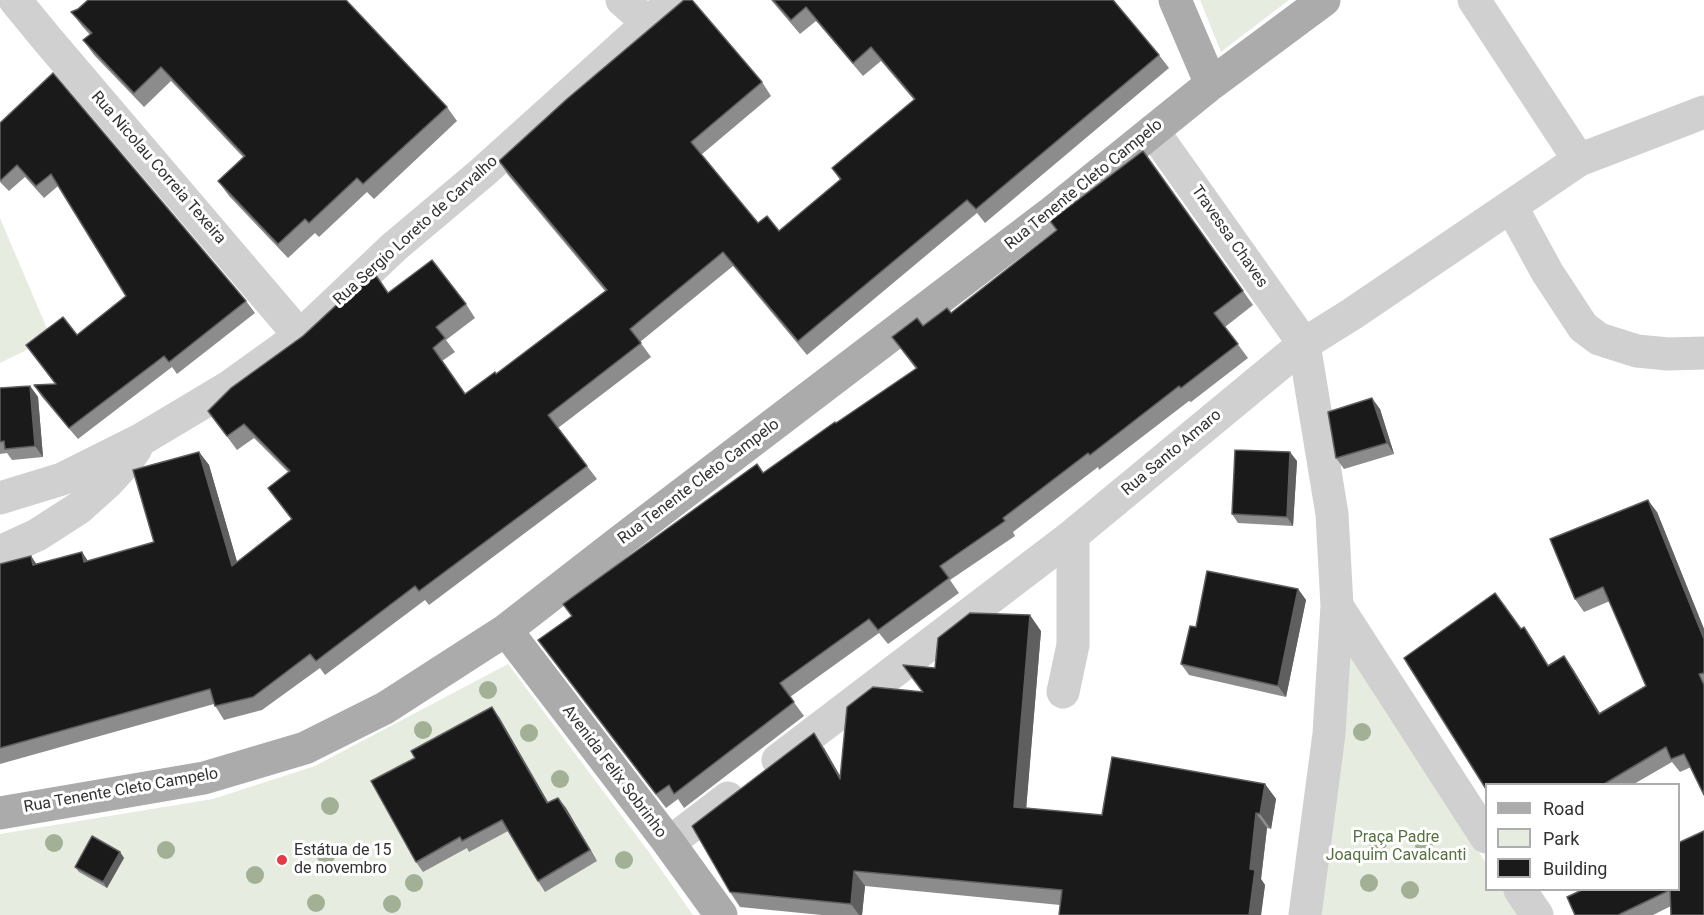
<!DOCTYPE html>
<html>
<head>
<meta charset="utf-8">
<style>
  body { margin:0 }
  #map { position:relative; width:1704px; height:915px; overflow:hidden; background:#fff; font-family:Roboto,sans-serif }
  canvas { display:block }
  .legend { position:absolute; left:1485px; top:783px; width:195px; height:108px; box-sizing:border-box; background:#fff; border:2px solid #adadad; margin:0; padding:8px 10px; list-style:none; font-size:18px; color:#333 }
  .legend li { display:flex; align-items:center; gap:12px; height:30px }
  .legend b { width:30px; border:2px solid #adadad }
</style>
</head>
<body>
<div id="map">
<canvas width="1704" height="915"></canvas>
<ul class="legend">
<li><b style="height:8px;background:#ababab"></b>Road</li>
<li><b style="height:16px;background:#e6ecdf"></b>Park</li>
<li><b style="height:16px;background:#1a1a1a"></b>Building</li>
</ul>
</div>
<script>
const ctx = document.querySelector('canvas').getContext('2d');
ctx.lineJoin = 'round';
function paint(path, color) {
  ctx.fillStyle = color;
  ctx.fill(path, 'evenodd');
}
function poly(rows) {
  const path = new Path2D();
  for (const r of rows) {
    path.moveTo(r[0], r[1]);
    for (let i = 2; i < r.length; i += 2) path.lineTo(r[i], r[i + 1]);
  }
  return path;
}
function trace(path, color, width, dash) {
  ctx.strokeStyle = color;
  ctx.lineWidth = width;
  ctx.lineCap = dash ? 'butt' : 'round';
  ctx.setLineDash(dash || []);
  ctx.stroke(path);
}
function label(font, color, halo, rows, align = 'center') {
  ctx.font = font + ' Roboto,sans-serif';
  ctx.lineWidth = 6;
  ctx.setLineDash([]);
  ctx.textBaseline = 'middle';
  ctx.strokeStyle = halo;
  ctx.fillStyle = color;
  for (const [text, x, y, turn = 0] of rows) {
    ctx.save();
    ctx.translate(x, y);
    ctx.rotate((+turn || 0) * Math.PI / 180);
    ctx.textAlign = isNaN(turn) ? turn : align;
    if (halo) ctx.strokeText(text, 0, 0);
    ctx.fillText(text, 0, 0);
    ctx.restore();
  }
}
paint(poly([
  [1200,0,1289,0,1221,52],
  [0,218,51,338,0,363],
  [1348,648,1486,863,1486,890,1504,890,1520,915,1319,915],
  [508,664,648,851,693,915,0,915,0,834,213,799,315,766]
]), '#e6ecdf');
trace(poly([
  [15,0,47,39,300,336],
  [622,0,648,23],
  [1474,0,1579,160],
  [1153,131,1304,344,1332,514,1337,606,1329,734,1305,915],
  [1511,206,1547,272,1583,327,1599,339,1637,351,1668,354,1704,353],
  [0,498,62,479,142,439,229,387,300,336,394,247,483,172,674,0],
  [0,552,37,535,79,508,108,482,128,460,136,448],
  [1337,606,1486,837],
  [1063,692,1073,645,1073,535],
  [778,760,1073,535,1304,344,1352,314,1579,160,1704,112],
  [669,843,728,798],
  [1520,890,1537,915]
]), '#d0d0d0', 33);
trace(poly([
  [1175,0,1211,84],
  [506,630,669,843,721,915],
  [0,813,204,778,305,748,385,708,506,630,622,540,1050,214,1211,84,1324,0]
]), '#ababab', 33);
ctx.fillStyle = '#a2b095';
for (const [x, y] of [
  [488,690],
  [423,730],
  [1362,732],
  [529,733],
  [560,779],
  [330,806],
  [54,843],
  [1378,843],
  [1424,845],
  [166,850],
  [326,856],
  [624,860],
  [255,875],
  [414,883],
  [1369,883],
  [1410,890],
  [316,903],
  [392,904]
]) {
  ctx.beginPath();
  ctx.arc(x, y, 9, 0, 2 * Math.PI);
  ctx.fill();
}
paint(poly([
  [771,0,1113,0,1159,55,1169,68,985,223,977,213,807,355,733,266,640,342,651,357,558,428,597,479,429,605,425,600,325,675,320,668,262,710,224,720,214,704,0,764,0,564,37,564,82,552,88,561,154,542,199,452,209,465,237,562,292,520,268,488,288,472,254,438,237,450,208,411,388,293,466,304,475,318,446,340,455,352,442,361,465,394,496,374,605,291,508,175,499,161,762,82,771,96,701,155,758,223,779,231,840,180,832,168,914,100,881,61,863,76,816,21,800,34],
  [78,9,447,107,457,121,374,199,367,192,319,237,315,233,288,258,229,196,218,181,243,157,171,81,144,107,94,55,83,40,90,35,82,26,71,12],
  [0,123,246,301,255,313,177,374,172,367,78,439,42,397,34,385,55,384,26,345,77,335,126,296,58,186,44,198,25,177,9,191,0,182],
  [1143,151,1253,305,1225,327,1248,358,1191,402,1189,401,1099,470,1098,467,1013,532,1015,536,950,580,959,593,888,644,879,633,790,697,804,716,684,808,678,799,666,808,538,640,572,616,763,473,916,369,892,337,923,326,951,313,1057,231,1050,221],
  [30,386,38,397,43,457,12,460,7,453,0,454,0,388],
  [1380,409,1394,454,1344,469,1336,458],
  [1297,461,1293,526,1238,523,1232,514],
  [1657,512,1704,629,1704,795,1691,767,1680,772,1672,762,1634,784,1486,784,1521,629,1524,627,1548,665,1564,656,1600,713,1646,686,1610,601,1584,612,1575,599],
  [1298,589,1306,600,1286,697,1189,675,1181,664,1196,627],
  [1041,631,1026,808,1102,815,1265,784,1276,799,1271,829,1267,828,1261,879,1265,885,1261,915,1059,915,1060,905,865,886,862,915,822,915,740,907,730,892,824,748,840,776,923,692,935,668],
  [499,717,548,803,558,798,566,808,597,861,545,892,538,881,508,831,469,852,467,848,423,872,416,862],
  [1704,831,1671,906,1653,915,1575,915],
  [120,852,124,858,107,888,79,872,75,867]
]), '#8c8c8c');
paint(poly([
  [30,386,38,397,43,457,35,446],
  [1372,398,1380,409,1394,454,1387,443],
  [199,452,209,465,242,579,232,566],
  [1290,452,1297,461,1293,526,1287,517],
  [1648,500,1657,512,1704,629,1704,639],
  [82,552,91,566,84,562],
  [31,556,40,569,33,565],
  [1298,589,1306,600,1286,697,1278,686],
  [1030,615,1041,631,1025,823,1014,807],
  [1524,627,1533,640,1556,678,1548,666],
  [1564,656,1573,669,1608,727,1599,714],
  [492,707,499,717,555,814,547,803],
  [814,733,824,748,851,795,840,779],
  [1265,784,1276,799,1271,829,1260,814],
  [558,798,566,808,597,861,590,850],
  [1256,813,1267,828,1261,879,1265,885,1261,915,1249,915,1250,869],
  [120,852,124,858,107,888,103,882],
  [854,871,865,886,862,915,859,915,851,904]
]), '#5f5f5f');
const building = poly([
  [88,0,346,0,447,107,363,184,357,178,309,223,305,219,278,244,218,181,245,156,161,67,134,93,83,40,92,33,71,12,78,9,88,0],
  [684,0,692,0,762,82,691,142,758,223,767,216,779,231,841,179,832,168,915,99,871,47,853,63,806,7,791,20,773,0,1113,0,1159,55,976,209,967,200,798,341,723,252,630,329,641,343,548,415,587,466,419,591,415,586,316,661,310,654,253,697,215,706,210,689,0,748,0,564,31,556,33,565,82,552,84,562,154,542,133,470,199,452,232,566,292,519,268,488,290,471,244,424,227,436,208,411,231,388,303,336,373,271,388,293,432,260,466,304,436,327,445,338,433,348,465,394,495,372,496,374,607,290,499,161,567,99,684,0],
  [53,73,246,301,169,362,164,356,69,428,34,385,56,384,26,345,63,317,77,335,126,296,51,174,36,186,17,165,1,180,0,179,0,123,53,73],
  [1143,151,1243,291,1214,313,1238,344,1181,388,1179,386,1090,455,1088,453,1003,518,1005,521,940,566,949,578,878,630,869,619,780,683,794,702,674,794,669,785,656,794,538,640,572,616,563,604,757,464,763,473,835,422,836,423,917,368,892,337,917,318,923,326,947,308,951,313,1057,230,1050,221,1143,151],
  [30,386,35,446,5,449,4,441,0,442,0,388,30,386],
  [1372,398,1387,443,1336,458,1328,412,1372,398],
  [1235,450,1290,452,1287,517,1232,514,1235,450],
  [1648,500,1704,639,1704,673,1699,674,1704,685,1704,795,1684,754,1671,759,1666,747,1604,784,1486,784,1486,789,1404,658,1495,593,1521,629,1524,627,1548,666,1564,656,1599,714,1646,686,1603,587,1575,599,1550,539,1648,500],
  [1207,571,1298,589,1278,686,1181,664,1190,626,1196,627,1207,571],
  [970,613,1030,615,1014,807,1102,815,1112,757,1265,784,1260,814,1256,813,1250,869,1255,870,1249,915,1059,915,1062,890,854,871,851,904,730,892,692,826,814,733,840,779,847,707,873,687,923,692,903,665,935,668,938,638,970,613],
  [492,707,547,803,558,798,590,850,538,881,502,820,462,841,460,837,416,862,371,781,415,758,411,751,492,707],
  [1704,831,1704,915,1671,915,1670,890,1618,915,1575,915,1567,897,1582,890,1678,890,1678,843,1704,831],
  [92,836,120,852,103,882,75,867,92,836]
]);
paint(building, '#1a1a1a');
trace(building, '#5f5f5f', 1.5);
for (const [x, y, r, color] of [
  [282,860,6,"#e63946"]
]) {
  const dot = new Path2D();
  dot.arc(x, y, r, 0, 2 * Math.PI);
  ctx.fillStyle = color;
  ctx.fill(dot);
  trace(dot, '#fff', 2);
}
label('16px', '#333', '#fff', [
  ["Rua Nicolau Correia Texeira",158,168,49],
  ["Rua Tenente Cleto Campelo",1084,185,-39],
  ["Rua Sergio Loreto de Carvalho",416,231,-42],
  ["Travessa Chaves",1229,237,55],
  ["Rua Santo Amaro",1172,453,-40],
  ["Rua Tenente Cleto Campelo",699,482,-37],
  ["Avenida Felix Sobrinho",614,772,53],
  ["Rua Tenente Cleto Campelo",121,791,-10]
]);
label('16px', '#56703f', '#fff', [
  ["Praça Padre",1396,838],
  ["Joaquim Cavalcanti",1396,856]
]);
label('16px', '#333', '#fff', [
  ["Estátua de 15",294,851],
  ["de novembro",294,869]
], 'left');
</script>
</body>
</html>
